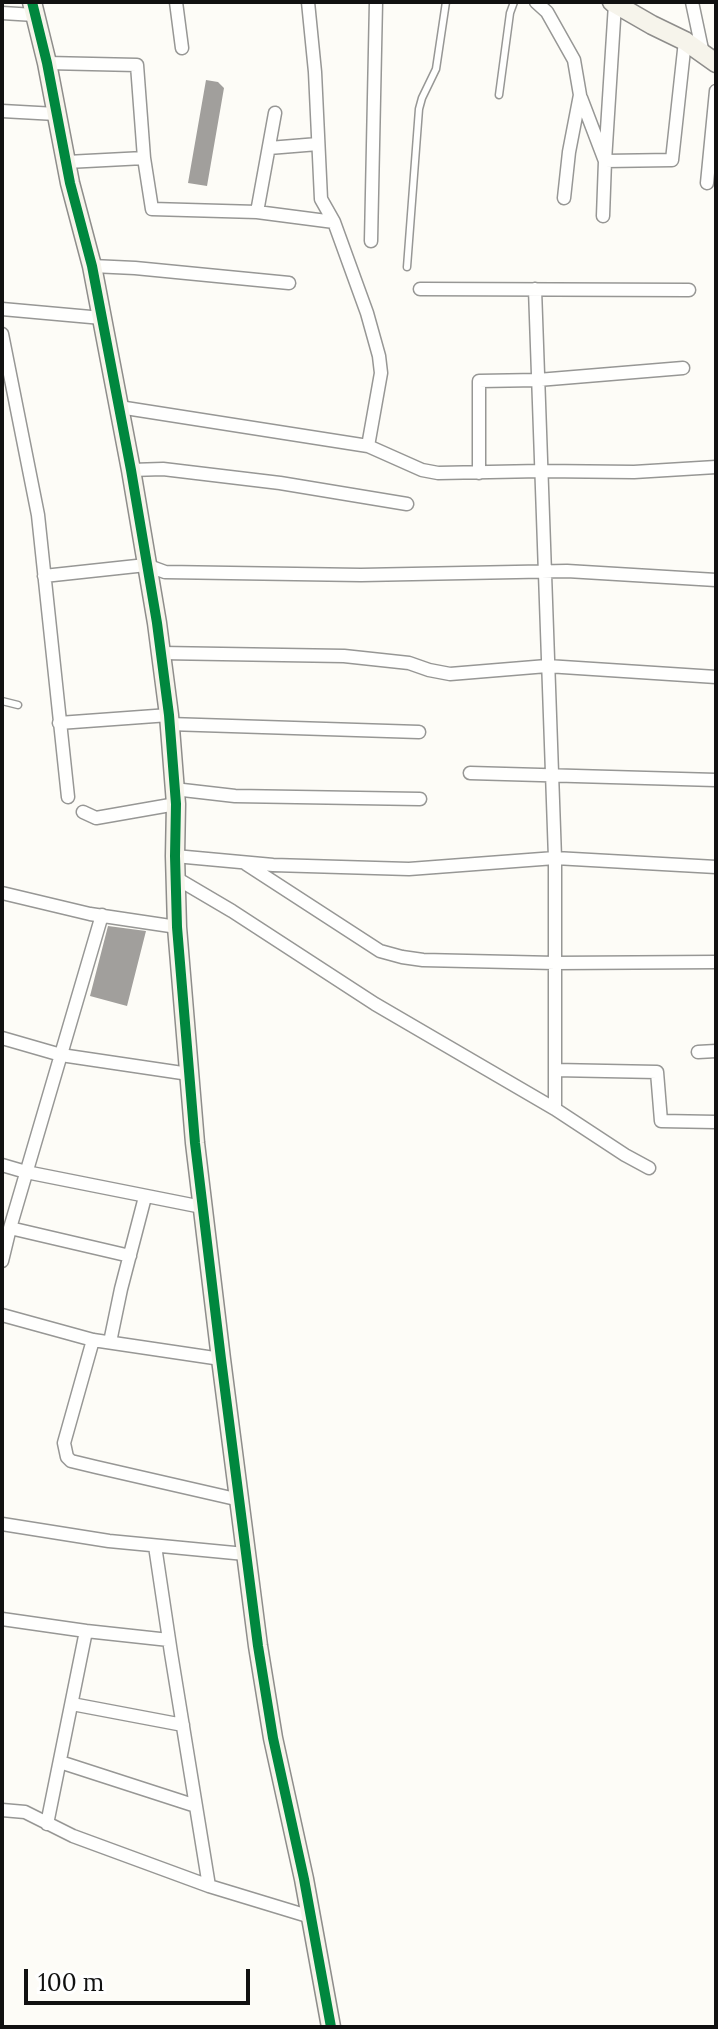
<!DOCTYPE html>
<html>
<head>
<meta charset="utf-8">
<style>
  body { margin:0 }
  #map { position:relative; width:718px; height:2029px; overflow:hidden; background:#fdfcf7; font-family:Lora,serif }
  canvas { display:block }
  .frame { position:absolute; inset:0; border:4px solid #111; pointer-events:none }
  .scale { position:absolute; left:24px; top:1969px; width:226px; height:36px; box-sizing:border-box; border:4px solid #111; border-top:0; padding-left:10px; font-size:24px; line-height:28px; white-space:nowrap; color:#111; -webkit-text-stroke:6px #fff; paint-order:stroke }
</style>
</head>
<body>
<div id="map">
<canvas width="718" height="2029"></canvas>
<div class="frame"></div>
<div class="scale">100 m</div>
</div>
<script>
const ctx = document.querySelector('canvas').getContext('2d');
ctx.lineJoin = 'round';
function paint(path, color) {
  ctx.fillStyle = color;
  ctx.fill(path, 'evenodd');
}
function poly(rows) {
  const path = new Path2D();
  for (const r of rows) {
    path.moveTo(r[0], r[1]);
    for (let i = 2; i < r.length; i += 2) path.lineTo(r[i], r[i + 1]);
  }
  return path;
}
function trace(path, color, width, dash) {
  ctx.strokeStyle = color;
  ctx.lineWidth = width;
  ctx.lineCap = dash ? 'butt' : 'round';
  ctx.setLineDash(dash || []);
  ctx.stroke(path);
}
paint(poly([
  [206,80,218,82,224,88,207,186,188,183],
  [108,926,146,931,127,1006,90,996]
]), '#a19f9c');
const lane = poly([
  [499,95,510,13,514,2],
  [407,267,419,109,422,98,436,69,446,2],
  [2,701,18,705]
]);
const street = poly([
  [176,2,182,48],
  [308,2,315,72,321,199,334,222],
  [536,2,547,12,574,60,580,95,569,152,564,198],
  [692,2,703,54],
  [615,4,605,161,672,160,685,41],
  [2,13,35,15],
  [47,63,137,65,144,158,152,209,257,212,334,222,367,313,379,356,381,373,368,446,119,407],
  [581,98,605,161,603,216],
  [2,111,56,114],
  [269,148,318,144],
  [67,162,144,158],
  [707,183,716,91],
  [257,212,275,113],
  [371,241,376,2],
  [92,266,135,268,289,283],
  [420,289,689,290],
  [535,289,555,858,555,1109],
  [2,309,102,318],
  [2,334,38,515,68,797],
  [368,446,422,470,438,473,541,471,634,472,716,467],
  [131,470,163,469,280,483,407,504],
  [479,473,479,381,538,380,683,368],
  [44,576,146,565,165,572,361,575,567,571,716,580],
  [161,653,344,656,409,663,429,670,450,674,547,666,716,677],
  [59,723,169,715],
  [169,724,419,732],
  [470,773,716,780],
  [174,789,235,796,420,799],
  [83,812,96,818,176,804],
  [175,856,273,865,409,869,555,858,716,867],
  [246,864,380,951,402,957,423,960,555,963,716,962],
  [176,878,232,911,375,1004,555,1109,625,1155,649,1168],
  [2,893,90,914,177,927],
  [2,1038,61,1055,189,1074],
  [698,1052,716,1051],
  [555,1070,657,1072,661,1121,716,1122],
  [2,1165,26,1172,202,1207],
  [10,1228,130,1256],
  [2,1261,10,1228,102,915],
  [2,1315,93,1340,221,1359],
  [93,1340,64,1443,67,1457,71,1461,96,1467,240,1500],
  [110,1342,121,1289,145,1197],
  [2,1524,109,1541,245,1554],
  [155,1546,171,1653,209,1886,311,1917],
  [2,1619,86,1631],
  [72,1704,183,1725],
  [60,1762,196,1806],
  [2,1810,25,1812,73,1836,209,1886],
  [47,1824,86,1631,169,1640]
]);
const secondary = poly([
  [32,2,47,63,70,183,92,266,131,470,157,623,169,715,176,804,175,856,177,927,195,1143,221,1359,258,1646,273,1738,304,1879,331,2027],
  [612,2,652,25,685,41,716,63]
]);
trace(lane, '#979795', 9);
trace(street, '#979795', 15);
trace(secondary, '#8e8d8b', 21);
trace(lane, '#fffffe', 6);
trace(street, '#fffffe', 12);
trace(secondary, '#f6f4eb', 18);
trace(poly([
  [32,2,47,63,70,183,92,266,131,470,157,623,169,715,176,804,175,856,177,927,195,1143,221,1359,258,1646,273,1738,304,1879,331,2027]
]), '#00873e', 10);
</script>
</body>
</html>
